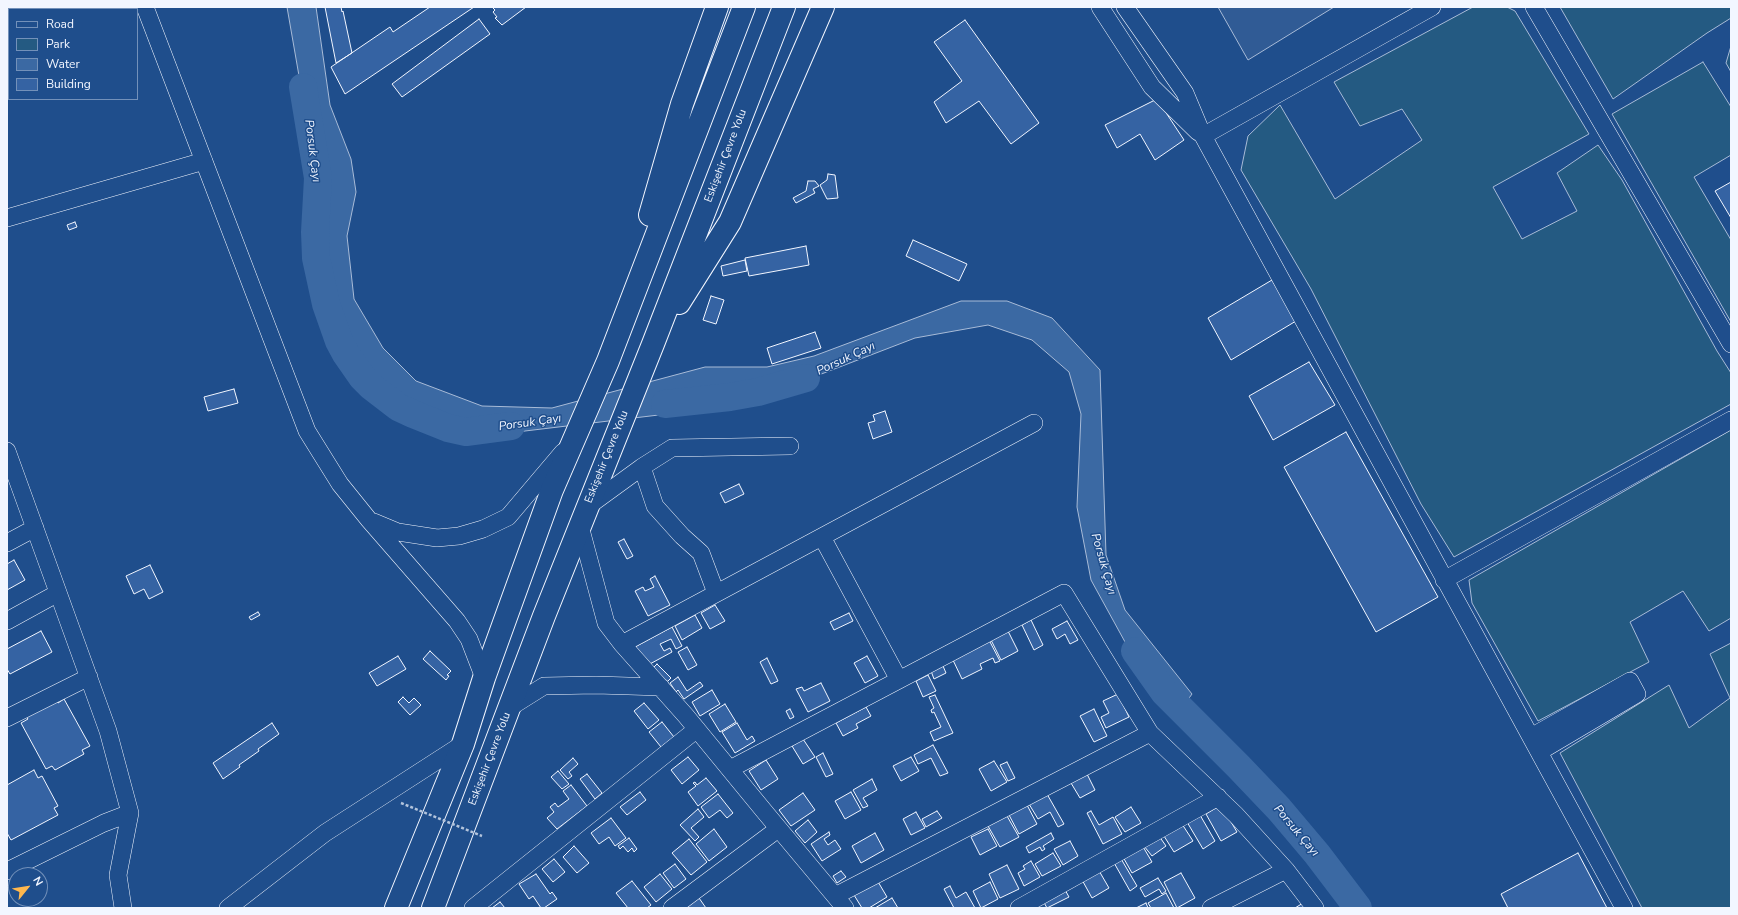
<!DOCTYPE html>
<html>
<head>
<meta charset="utf-8">
<style>
  body { margin:0 }
  #map { position:relative; width:1738px; height:915px; overflow:hidden; background:#1f4e8c; font-family:"Nunito Sans",sans-serif }
  canvas { display:block }
  .frame { position:absolute; inset:0; border:8px solid #f2f6ff; pointer-events:none }
  .legend { position:absolute; left:8px; top:8px; width:130px; height:92px; box-sizing:border-box; background:#1f4e8c; border:1px solid #7391ba; margin:0; padding:5px 7px; list-style:none; font-size:12px; color:#f2f6ff }
  .legend li { display:flex; align-items:center; gap:8px; height:20px }
  .legend b { width:20px; border:1px solid #7391ba }
  .north { position:absolute; left:8px; top:867px; width:40px; height:40px; box-sizing:border-box; background:#1f4e8c; border:1px solid #7391ba; border-radius:50%; rotate:60deg; font-size:11px; font-weight:700; line-height:16px; text-align:center; color:#f2f6ff }
  .north::after { content:''; display:block; margin:auto; width:14px; height:18px; background:#ffb74d; clip-path:polygon(50% 0,100% 100%,50% 72%,0 100%) }
</style>
</head>
<body>
<div id="map">
<canvas width="1738" height="915"></canvas>
<div class="frame"></div>
<ul class="legend">
<li><b style="height:5px;background:#1f4e8c"></b>Road</li>
<li><b style="height:11px;background:#245a82"></b>Park</li>
<li><b style="height:11px;background:#3b69a3"></b>Water</li>
<li><b style="height:11px;background:#3563a3"></b>Building</li>
</ul>
<div class="north">N</div>
</div>
<script>
const ctx = document.querySelector('canvas').getContext('2d');
ctx.lineJoin = 'round';
function paint(path, color) {
  ctx.fillStyle = color;
  ctx.fill(path, 'evenodd');
}
function poly(rows) {
  const path = new Path2D();
  for (const r of rows) {
    path.moveTo(r[0], r[1]);
    for (let i = 2; i < r.length; i += 2) path.lineTo(r[i], r[i + 1]);
  }
  return path;
}
function trace(path, color, width, dash) {
  ctx.strokeStyle = color;
  ctx.lineWidth = width;
  ctx.lineCap = dash ? 'butt' : 'round';
  ctx.setLineDash(dash || []);
  ctx.stroke(path);
}
function label(font, color, halo, rows, align = 'center') {
  ctx.font = font + ' "Nunito Sans",sans-serif';
  ctx.lineWidth = 3;
  ctx.setLineDash([]);
  ctx.textBaseline = 'middle';
  ctx.strokeStyle = halo;
  ctx.fillStyle = color;
  for (const [text, x, y, turn = 0] of rows) {
    ctx.save();
    ctx.translate(x, y);
    ctx.rotate((+turn || 0) * Math.PI / 180);
    ctx.textAlign = isNaN(turn) ? turn : align;
    if (halo) ctx.strokeText(text, 0, 0);
    ctx.fillText(text, 0, 0);
    ctx.restore();
  }
}
const green = poly([
  [1473,7,1507,7,1515,11,1589,134,1493,187,1522,239,1577,211,1557,173,1598,145,1622,180,1717,351,1731,373,1731,404,1454,557,1421,504,1311,289,1241,170,1248,136,1280,105,1335,199,1422,140,1402,109,1360,126,1334,82,1473,7],
  [1560,7,1731,7,1731,18,1707,33,1613,99,1560,7],
  [1731,46,1731,72,1726,63,1731,46],
  [1703,62,1731,107,1731,155,1694,177,1731,240,1731,322,1612,114,1703,62],
  [1731,430,1731,618,1709,631,1683,591,1630,622,1649,662,1538,721,1472,603,1469,580,1731,430],
  [1731,643,1731,908,1642,908,1560,753,1669,685,1689,728,1730,698,1710,654,1731,643]
]);
paint(green, '#245a82');
trace(green, '#a8bbd7', 1);
const parking = poly([
  [1218,7,1334,7,1248,60,1218,7]
]);
paint(parking, '#305b95');
trace(parking, '#a8bbd7', 1);
const water = poly([
  [287,7,316,7,330,105,351,159,356,192,347,236,354,299,383,348,416,381,482,406,552,408,705,367,767,367,814,356,961,301,1007,301,1052,318,1100,370,1106,555,1125,610,1192,694,1182,708,1136,662,1091,580,1077,507,1081,414,1069,372,1032,340,988,325,915,338,785,388,734,389,667,414,525,431,496,437,442,423,381,386,350,359,312,242,328,171,306,116,287,7]
]);
paint(water, '#3b69a3');
trace(water, '#a8bbd7', 1);
trace(poly([
  [303,87,318,178,315,232,316,258,326,304,339,341,346,354,362,377,372,387,398,407,413,414,448,428,466,432,511,426],
  [665,404,730,397,758,392,806,378],
  [1135,651,1164,692,1239,767,1279,809,1317,854,1358,908]
]), '#3b69a3', 28);
const building = poly([
  [325,7,341,7,342,12,343,11,352,53,336,63,325,7],
  [430,7,474,7,345,94,331,67,390,27,393,32,430,7],
  [495,7,526,7,502,25,495,18,497,17,493,12,495,10,493,8,495,7],
  [479,19,490,34,402,97,392,84,479,19],
  [965,20,1039,123,1011,144,979,101,946,123,934,102,962,81,934,42,965,20],
  [1157,99,1184,140,1155,160,1140,134,1117,148,1105,125,1157,99],
  [828,174,835,175,838,198,827,199,820,185,827,180,828,174],
  [808,181,815,181,819,186,813,189,815,193,796,203,793,198,806,191,808,181],
  [1731,182,1731,218,1715,191,1731,182],
  [75,222,77,227,69,230,67,225,75,222],
  [913,240,967,264,959,281,906,256,913,240],
  [806,246,809,265,749,276,745,258,806,246],
  [745,260,747,271,723,276,721,266,745,260],
  [1272,280,1296,321,1231,360,1208,318,1272,280],
  [711,296,724,300,716,324,703,320,711,296],
  [815,332,821,348,772,364,767,348,815,332],
  [1309,362,1335,405,1273,440,1249,396,1309,362],
  [234,389,238,403,208,411,204,397,234,389],
  [885,411,892,432,873,439,868,423,875,421,873,415,885,411],
  [1346,432,1438,597,1376,632,1284,467,1346,432],
  [739,484,744,494,725,503,720,493,739,484],
  [624,539,633,556,627,559,618,542,624,539],
  [14,560,25,580,7,590,7,564,14,560],
  [150,565,163,592,149,599,144,589,134,594,126,576,150,565],
  [655,576,670,605,648,616,635,591,643,587,645,591,654,587,650,579,655,576],
  [715,605,725,621,710,629,701,613,715,605],
  [258,612,260,615,251,620,249,617,258,612],
  [849,613,853,621,834,630,830,622,849,613],
  [695,615,702,628,682,640,675,626,695,615],
  [1031,620,1043,645,1034,650,1022,625,1031,620],
  [1067,621,1078,640,1070,644,1065,634,1057,639,1052,629,1067,621],
  [672,627,682,646,676,649,671,639,660,644,664,651,670,648,672,652,648,665,635,647,672,627],
  [1007,629,1018,651,1001,660,990,638,1007,629],
  [41,631,52,652,10,674,7,669,7,649,41,631],
  [989,640,1000,661,995,663,993,658,980,664,982,669,962,679,952,658,989,640],
  [687,647,697,665,688,670,678,652,687,647],
  [430,651,451,671,447,675,449,676,446,680,423,659,430,651],
  [398,656,406,669,377,686,369,673,398,656],
  [867,656,878,676,865,683,854,663,867,656],
  [767,658,778,681,771,684,760,662,767,658],
  [657,664,671,678,667,682,653,668,657,664],
  [943,666,946,673,934,679,931,671,943,666],
  [928,675,936,691,923,697,916,681,928,675],
  [678,677,687,691,700,682,703,686,684,699,678,690,676,692,670,683,678,677],
  [821,683,830,701,808,712,796,689,802,687,804,691,821,683],
  [712,690,720,704,700,716,692,702,712,690],
  [1118,694,1129,717,1106,728,1101,717,1109,713,1103,701,1118,694],
  [935,695,953,733,934,741,930,732,941,727,934,712,932,713,931,710,934,708,929,697,935,695],
  [403,697,409,703,414,698,421,705,410,715,398,702,403,697],
  [55,699,58,703,64,699,90,746,82,750,84,754,55,770,52,766,46,769,21,723,28,719,25,715,55,699],
  [644,703,659,720,648,729,634,711,644,703],
  [725,704,736,722,720,732,709,714,725,704],
  [866,707,871,716,856,724,858,728,843,736,836,723,866,707],
  [790,709,794,717,790,719,786,711,790,709],
  [1094,709,1107,736,1094,742,1080,716,1094,709],
  [662,722,674,737,661,747,649,732,662,722],
  [272,723,279,734,258,749,259,751,239,765,240,767,223,779,213,763,272,723],
  [737,723,747,740,752,736,755,741,735,753,722,732,737,723],
  [803,739,815,757,803,764,792,746,803,739],
  [933,745,948,773,940,776,931,758,918,764,914,755,933,745],
  [823,753,833,774,826,777,816,757,823,753],
  [688,757,699,770,682,784,671,770,688,757],
  [911,757,919,771,901,781,893,766,911,757],
  [573,758,578,764,569,772,572,776,568,779,560,770,573,758],
  [766,760,778,779,761,790,749,771,766,760],
  [994,761,1007,782,991,791,979,769,994,761],
  [1007,762,1015,778,1008,781,1000,765,1007,762],
  [34,770,38,778,42,776,58,806,54,808,58,815,11,840,7,833,7,785,34,770],
  [558,771,569,784,562,789,551,777,558,771],
  [587,774,602,793,595,799,580,779,587,774],
  [1087,774,1095,790,1080,798,1071,783,1087,774],
  [706,778,717,791,698,806,688,792,696,786,693,783,695,782,697,785,706,778],
  [872,779,877,790,863,798,868,806,863,808,853,790,872,779],
  [571,785,587,806,557,829,547,818,554,812,550,807,555,803,558,807,569,799,563,791,571,785],
  [640,792,646,800,627,815,620,807,640,792],
  [851,792,861,810,845,819,835,801,851,792],
  [803,793,815,810,791,826,779,810,803,793],
  [718,794,733,813,727,818,720,810,709,818,701,807,718,794],
  [1047,794,1064,824,1058,827,1050,812,1038,819,1029,804,1047,794],
  [1027,805,1037,824,1019,834,1009,815,1027,805],
  [1221,805,1237,832,1221,841,1206,814,1221,805],
  [1131,807,1141,823,1125,832,1115,817,1131,807],
  [698,809,704,817,691,828,699,837,695,841,680,825,698,809],
  [937,811,942,818,926,827,922,819,937,811],
  [1091,811,1099,825,1113,817,1122,834,1103,844,1087,813,1091,811],
  [916,812,925,828,911,835,903,819,916,812],
  [1200,815,1215,841,1203,849,1187,822,1200,815],
  [1007,816,1019,837,1000,847,988,826,1007,816],
  [611,818,626,838,615,846,609,837,599,844,591,833,611,818],
  [808,820,817,832,805,843,795,831,808,820],
  [1182,824,1193,841,1174,852,1164,836,1182,824],
  [714,829,727,847,709,861,696,844,714,829],
  [988,829,997,846,980,855,971,837,988,829],
  [829,832,830,835,824,839,828,845,835,840,841,849,822,861,811,844,829,832],
  [875,833,884,850,861,863,852,846,875,833],
  [1051,833,1054,839,1043,846,1045,849,1042,851,1040,847,1029,853,1026,847,1051,833],
  [1159,836,1166,846,1152,856,1144,846,1159,836],
  [629,838,637,849,634,852,632,848,628,852,623,846,620,849,618,846,629,838],
  [689,839,707,862,691,875,672,853,689,839],
  [1070,841,1078,856,1063,865,1054,849,1070,841],
  [1142,845,1152,862,1132,873,1123,857,1142,845],
  [574,846,589,863,577,873,563,857,574,846],
  [1053,853,1061,866,1042,876,1035,864,1053,853],
  [1578,853,1607,908,1508,908,1501,894,1578,853],
  [1120,857,1137,886,1130,891,1113,861,1120,857],
  [554,859,565,872,553,882,542,869,554,859],
  [1031,861,1040,877,1024,886,1018,873,1025,869,1023,866,1031,861],
  [675,864,686,879,674,888,663,873,675,864],
  [1007,865,1019,889,1000,898,989,874,1007,865],
  [1098,869,1109,888,1092,898,1081,878,1098,869],
  [841,871,846,877,837,883,833,876,841,871],
  [1181,873,1195,898,1177,908,1164,882,1181,873],
  [536,874,550,894,552,892,557,899,544,908,541,908,533,896,529,899,519,884,536,874],
  [660,874,672,889,656,902,644,887,660,874],
  [1158,878,1166,891,1162,894,1159,889,1145,897,1140,888,1158,878],
  [877,880,887,897,869,908,862,908,854,895,877,880],
  [632,881,651,905,647,908,628,908,616,893,632,881],
  [990,882,998,899,981,908,973,891,990,882],
  [950,886,956,898,966,892,975,908,954,908,944,889,950,886],
  [1064,888,1069,897,1047,908,1042,899,1064,888],
  [1166,893,1174,908,1151,908,1148,903,1166,893],
  [699,898,706,908,686,908,699,898],
  [892,898,898,908,875,908,892,898],
  [500,902,505,908,492,908,500,902],
  [1146,903,1148,908,1136,908,1146,903],
  [1303,903,1306,908,1295,908,1303,903]
]);
paint(building, '#3563a3');
trace(building, '#f2f6ff', 1);
const minor = poly([
  [145,7,307,431,340,484,369,520,457,621,469,639,484,678],
  [1100,7,1152,87,1198,132],
  [1125,7,1185,93,1203,136,1624,908],
  [1534,7,1731,344],
  [1203,136,1432,7],
  [7,218,204,161],
  [7,451,108,731,130,813,118,875,123,908],
  [642,467,655,506,682,536,701,553,716,593],
  [587,507,642,467,672,448,790,446],
  [374,522,398,532,437,538,459,536,483,529,508,517,563,452],
  [580,526,606,623,622,644,686,716,764,811,845,908],
  [822,537,899,680],
  [7,543,35,528],
  [1444,580,1731,420],
  [7,621,58,593],
  [622,644,1034,423],
  [509,708,544,686,596,685,661,687],
  [7,718,89,677],
  [1531,737,1630,681,1637,694,1539,752],
  [730,769,1064,593,1150,733],
  [7,871,104,823,130,813],
  [835,896,1150,733,1236,815,1286,870,1315,908],
  [228,908,325,833,463,744],
  [473,908,697,729],
  [672,908,778,829],
  [1019,908,1218,797],
  [1211,908,1286,870]
]);
const major = poly([
  [7,9,10,7],
  [68,9,72,7],
  [7,42,9,41]
]);
const highway = poly([
  [650,215,682,104,717,7],
  [679,303,730,222,823,7],
  [396,908,463,744,484,678,552,490,608,361,744,7],
  [433,908,544,616,653,344,784,7]
]);
trace(minor, '#f2f6ff', 18);
trace(major, '#f2f6ff', 24);
trace(highway, '#f2f6ff', 24);
trace(minor, '#1f4e8c', 17);
trace(major, '#1f4e8c', 22);
trace(highway, '#1f4e8c', 22);
trace(poly([
  [27,9,31,7],
  [42,9,46,7],
  [7,20,9,19],
  [7,27,9,26]
]), '#f2f6ff', 1);
trace(poly([
  [401,803,482,836]
]), '#b3c4dc', 2.5, [3, 2]);
label('11px', '#f2f6ff', '#1f4e8c', [
  ["Eskişehir Çevre Yolu",726,156,-69],
  ["Eskişehir Çevre Yolu",607,457,-68],
  ["Eskişehir Çevre Yolu",490,759,-69]
]);
label('italic 12px', '#f2f6ff', '#1f4e8c', [
  ["Porsuk Çayı",312,151,83],
  ["Porsuk Çayı",846,359,-25],
  ["Porsuk Çayı",530,423,-8],
  ["Porsuk Çayı",1103,564,74],
  ["Porsuk Çayı",1296,831,50]
]);
</script>
</body>
</html>
